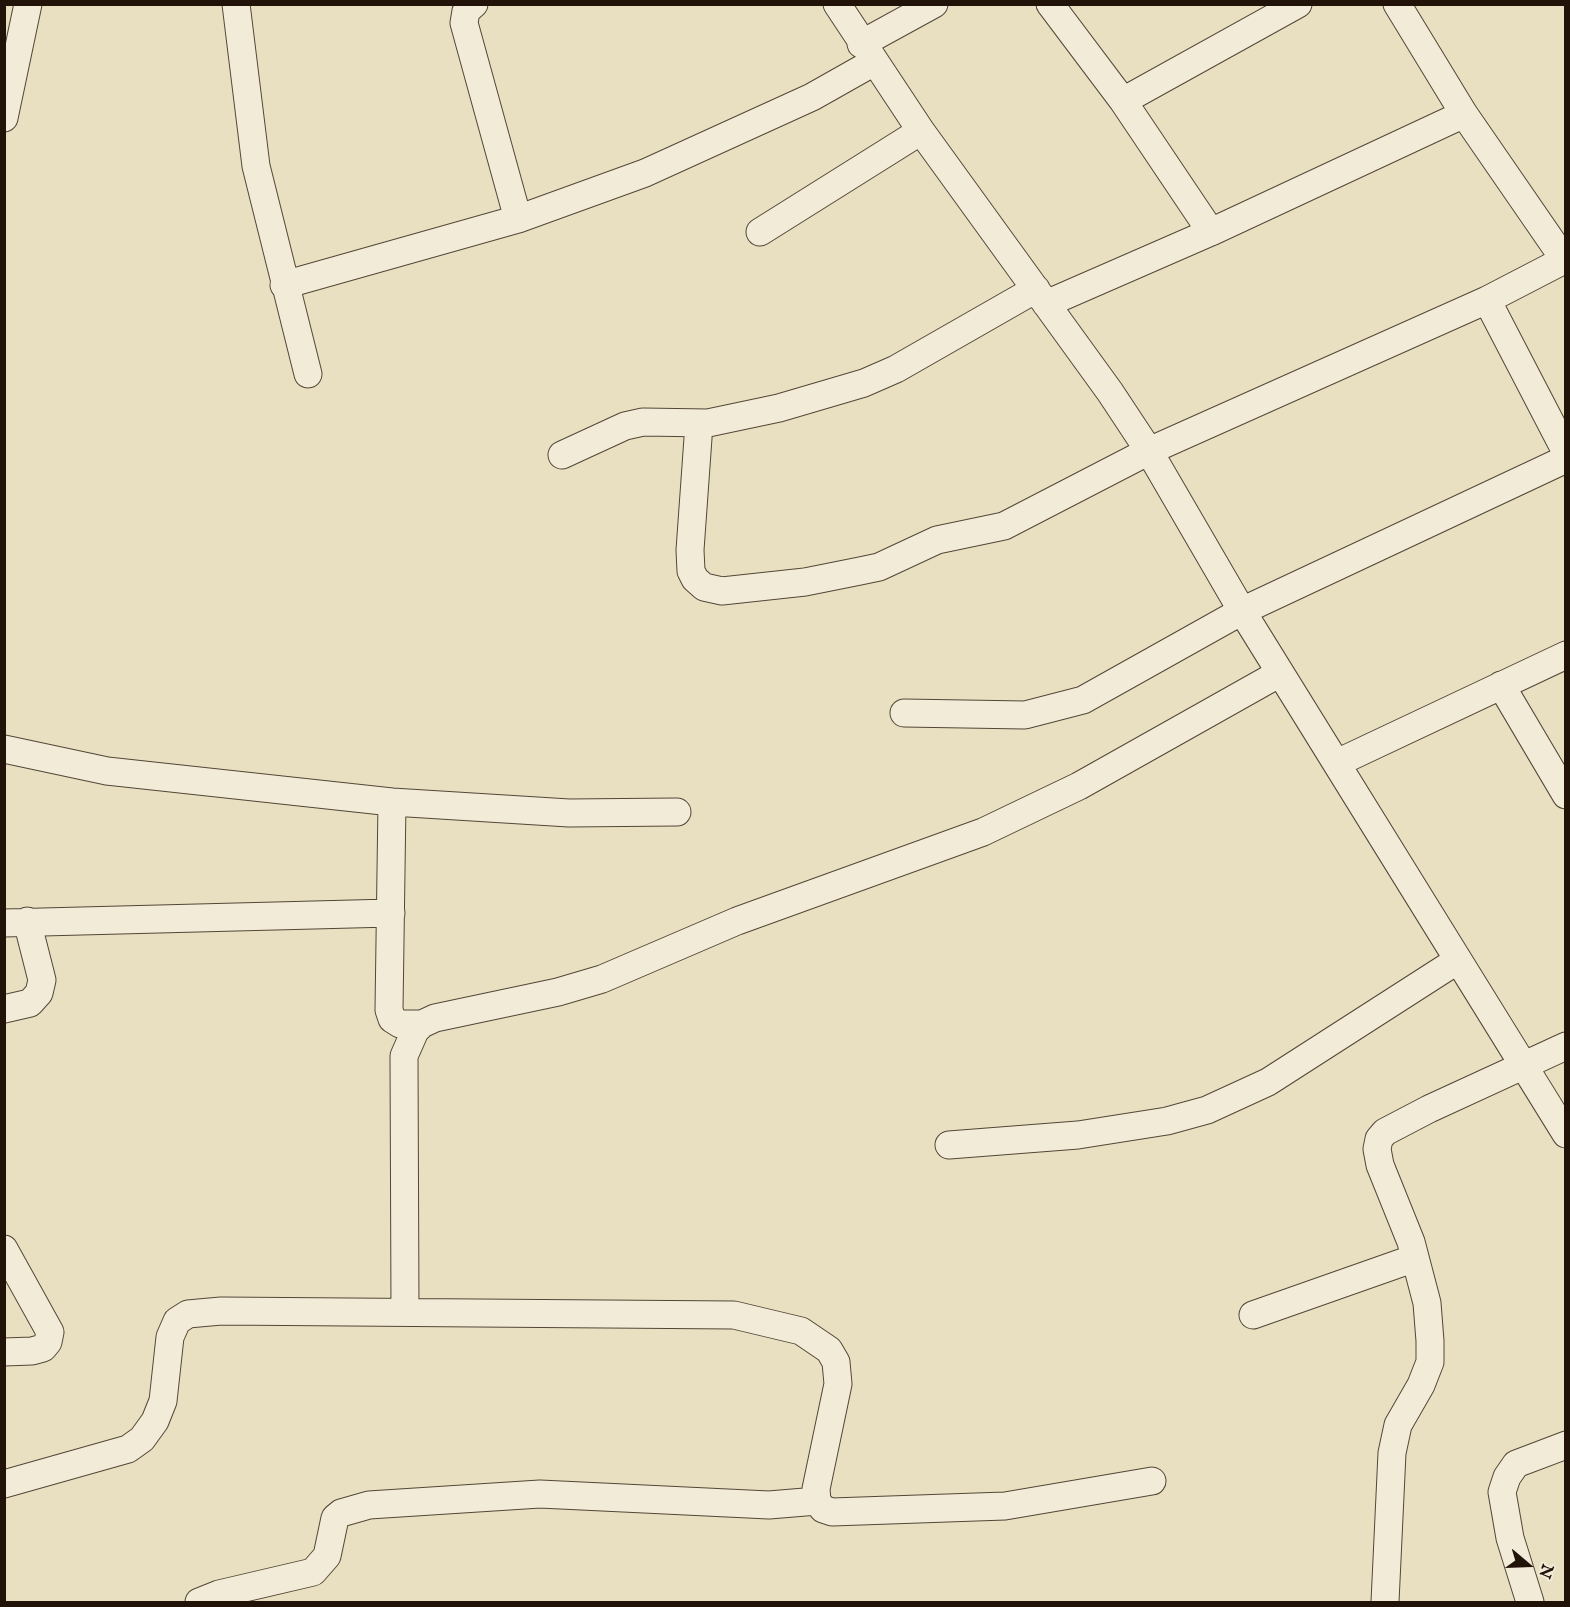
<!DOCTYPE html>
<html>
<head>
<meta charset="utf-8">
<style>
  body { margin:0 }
  #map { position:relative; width:1570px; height:1607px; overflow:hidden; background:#e9e0c1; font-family:"IM FELL English",serif }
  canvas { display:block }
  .frame { position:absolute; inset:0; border:6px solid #221309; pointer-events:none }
  .north { position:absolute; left:1498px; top:1535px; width:60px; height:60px; -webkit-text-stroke:4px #f1ebd7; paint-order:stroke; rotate:109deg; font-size:16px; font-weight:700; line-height:24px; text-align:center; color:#221309 }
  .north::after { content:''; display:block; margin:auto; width:21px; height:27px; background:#221309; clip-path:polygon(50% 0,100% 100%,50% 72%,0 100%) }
</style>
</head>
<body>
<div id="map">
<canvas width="1570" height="1607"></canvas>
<div class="frame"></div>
<div class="north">N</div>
</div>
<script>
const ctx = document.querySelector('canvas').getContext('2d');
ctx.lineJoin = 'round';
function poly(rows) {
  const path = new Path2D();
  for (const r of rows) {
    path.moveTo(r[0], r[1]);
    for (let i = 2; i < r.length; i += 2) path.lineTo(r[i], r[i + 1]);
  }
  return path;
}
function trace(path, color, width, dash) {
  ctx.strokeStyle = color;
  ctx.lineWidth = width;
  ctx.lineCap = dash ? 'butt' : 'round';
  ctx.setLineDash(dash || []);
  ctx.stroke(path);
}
const street = poly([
  [236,4,256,166,308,374],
  [474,4,466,11,464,23,518,219],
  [837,4,921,131,1110,392,1149,451,1242,611,1566,1134],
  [1050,4,1123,101,1211,232],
  [1397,4,1464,114,1564,259],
  [861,44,934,4],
  [1123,101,1298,4],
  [4,118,28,4],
  [760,232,921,131],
  [284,285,518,219,645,173,812,97,874,62],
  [1487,300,1566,452],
  [1046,304,1211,232,1464,114],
  [699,424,690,550,691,571,695,579,704,587,722,591,805,582,860,571,879,567,937,540,1004,526,1149,451,1487,300,1566,259],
  [562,455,625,426,643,422,708,423,779,408,864,383,896,369,1036,289],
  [1501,685,1566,795],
  [904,713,1025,715,1083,700,1242,611,1566,459],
  [4,749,107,771,392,802,569,813,677,812],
  [1337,763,1566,655],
  [392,802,389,1010,392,1019,400,1024,422,1024],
  [4,923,391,913],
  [4,1009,30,1003,39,993,42,980,27,921],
  [949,1145,1078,1135,1167,1121,1207,1110,1268,1082,1458,960],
  [4,1249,50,1332,48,1342,43,1348,32,1351,4,1352],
  [405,1311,404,1056,415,1031,422,1024,435,1018,558,992,602,979,737,921,983,832,1079,786,1280,673],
  [1253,1315,1415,1258],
  [4,1484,128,1449,142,1439,155,1421,163,1401,170,1337,177,1321,188,1314,221,1311,734,1315,801,1331,829,1350,836,1362,838,1384,816,1489,817,1501,823,1509,832,1512,1005,1506,1152,1481],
  [199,1602,219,1594,313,1572,327,1556,335,1518,341,1513,369,1505,540,1494,769,1505,817,1501],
  [1385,1602,1392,1453,1398,1425,1421,1385,1430,1362,1430,1341,1427,1303,1411,1242,1380,1165,1377,1149,1379,1139,1385,1132,1429,1109,1566,1046],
  [1530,1602,1510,1538,1502,1492,1507,1477,1516,1464,1566,1445]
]);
trace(street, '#544637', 29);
trace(street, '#f1ebd7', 27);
</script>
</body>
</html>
